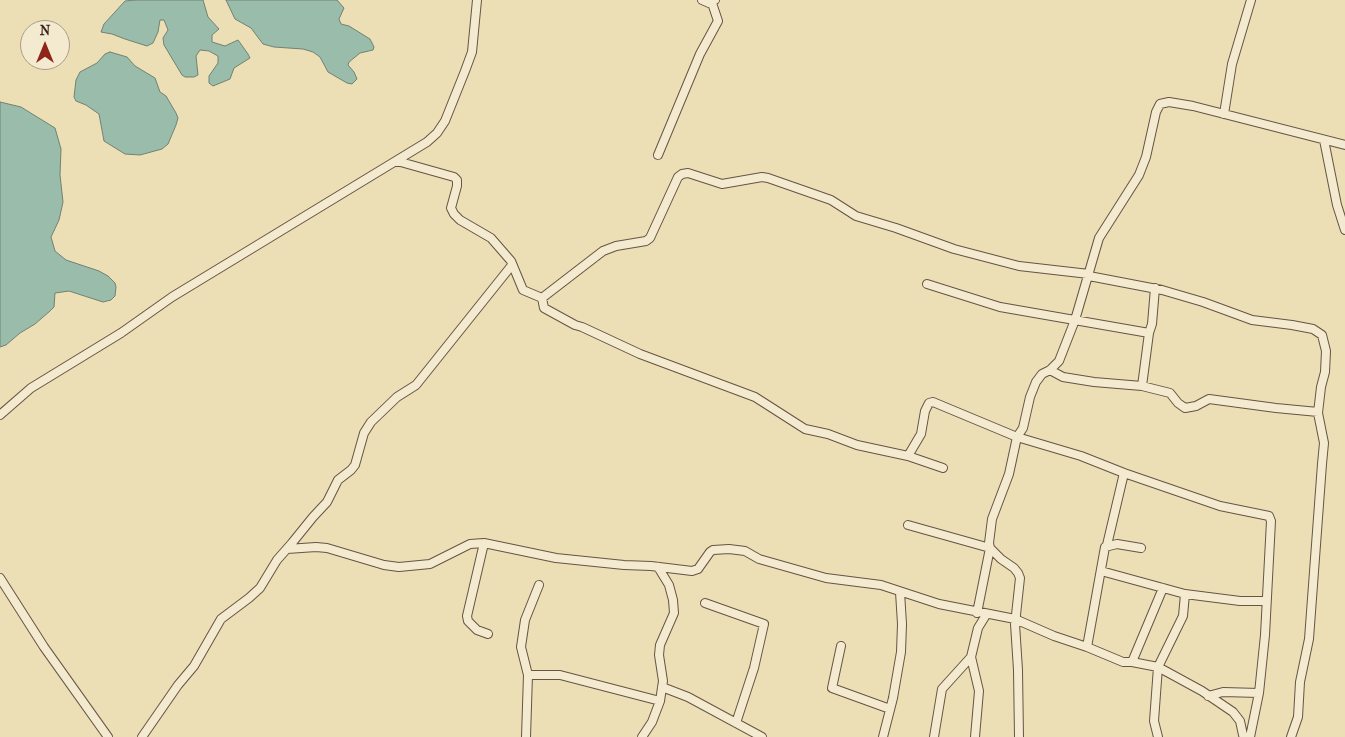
<!DOCTYPE html>
<html>
<head>
<meta charset="utf-8">
<style>
  body { margin:0 }
  #map { position:relative; width:1345px; height:737px; overflow:hidden; background:#ecdeb5; font-family:"IM FELL French Canon",serif }
  canvas { display:block }
  .north { position:absolute; left:20px; top:20px; width:50px; height:50px; box-sizing:border-box; background:#f3eacf; border:1px solid #a99c89; border-radius:50%; rotate:0deg; font-size:14px; font-weight:700; line-height:20px; text-align:center; color:#3a261f }
  .north::after { content:''; display:block; margin:auto; width:18px; height:22px; background:#8f2418; clip-path:polygon(50% 0,100% 100%,50% 72%,0 100%) }
</style>
</head>
<body>
<div id="map">
<canvas width="1345" height="737"></canvas>
<div class="north">N</div>
</div>
<script>
const ctx = document.querySelector('canvas').getContext('2d');
ctx.lineJoin = 'round';
function paint(path, color) {
  ctx.fillStyle = color;
  ctx.fill(path, 'evenodd');
}
function poly(rows) {
  const path = new Path2D();
  for (const r of rows) {
    path.moveTo(r[0], r[1]);
    for (let i = 2; i < r.length; i += 2) path.lineTo(r[i], r[i + 1]);
  }
  return path;
}
function trace(path, color, width, dash) {
  ctx.strokeStyle = color;
  ctx.lineWidth = width;
  ctx.lineCap = dash ? 'butt' : 'round';
  ctx.setLineDash(dash || []);
  ctx.stroke(path);
}
const water = poly([
  [135,0,203,0,208,17,219,29,212,35,212,42,225,46,238,40,248,54,250,58,234,68,230,79,213,86,209,83,209,76,218,63,218,56,209,51,200,50,196,56,198,75,194,77,185,77,182,75,164,45,163,38,168,30,164,20,160,20,158,32,153,43,147,46,125,39,112,34,101,32,104,24,125,1,135,0],
  [226,0,337,0,344,8,339,19,341,24,349,26,370,39,374,47,373,50,360,53,349,62,348,65,354,72,357,79,352,84,347,83,328,72,320,57,313,52,303,49,274,47,263,44,251,28,235,19,226,0],
  [110,52,127,57,135,66,155,78,160,92,166,96,176,113,178,118,176,125,168,144,162,149,140,155,125,154,104,141,99,114,86,105,76,101,74,97,76,80,80,72,97,63,105,54,110,52],
  [0,102,21,107,55,128,61,149,60,175,63,202,59,220,51,237,55,251,66,260,99,271,108,276,115,283,116,287,115,296,111,300,103,302,69,291,55,293,54,307,50,311,35,324,20,333,6,345,0,347,0,102]
]);
paint(water, '#99bcab');
trace(water, '#738073', 1);
const minor = poly([
  [702,0,709,3,715,0],
  [1224,114,1232,64,1251,0],
  [1324,140,1337,205,1345,230],
  [658,155,700,54,718,21,712,3],
  [397,161,454,177,457,180,457,186,451,208,454,214,460,220,491,238,511,261,523,290,542,298],
  [1089,276,1162,290,1203,302,1252,320,1292,325,1313,329,1322,335,1326,351,1325,372,1321,387,1318,413,1324,443,1322,464,1309,639,1300,682,1298,717,1291,737],
  [927,284,1000,307,1149,333],
  [542,298,603,251,616,246,646,241,650,238,678,177,682,174,688,173,722,184,762,177,768,178,831,200,856,216,896,228,954,249,1019,266,1089,274],
  [542,298,544,308,575,325,582,327,640,354,755,397,805,429,828,434,857,445,908,456,943,468],
  [1050,370,1063,377,1094,382,1142,386,1170,393,1178,403,1185,408,1196,406,1209,399,1276,408,1318,412],
  [1142,386,1149,333,1152,324,1155,288],
  [0,415,31,388,121,333,172,297,427,142,437,133,445,121,465,71,472,52,477,0],
  [908,456,921,434,925,411,929,403,933,402,1017,437,1081,456,1124,473,1220,506,1269,516,1271,521,1265,635,1259,693,1250,737],
  [908,525,990,548,977,613],
  [484,543,467,616,468,621,477,630,488,634],
  [1107,545,1124,473],
  [287,549,316,547,327,548,384,565,399,567,430,564,470,544,484,543,556,558,624,565,651,566,692,571,698,569,710,552,713,550,729,549,745,551,759,559,826,578,881,585,939,604,1015,619,1054,636,1087,647,1123,662,1132,662,1158,667,1202,691,1233,712,1240,721,1243,735,1245,737],
  [1101,571,1185,594,1240,601,1266,601],
  [0,578,44,647,108,737],
  [705,603,764,624,754,668,736,723],
  [841,646,832,688,890,709],
  [1087,647,1105,547,1117,544,1141,548],
  [1132,662,1163,588],
  [528,675,560,675,660,701],
  [662,687,688,697,762,737],
  [1208,696,1223,692,1259,693],
  [142,737,178,685,194,666,221,619,249,598,260,588,277,560,292,543,313,517,327,502,338,480,351,470,355,465,364,433,371,422,397,397,416,385,512,265],
  [526,737,528,675,521,647,525,620,539,585],
  [642,737,652,722,660,701,663,681,659,655,660,645,674,613,673,600,669,585,658,567],
  [883,737,893,698,901,652,902,624,900,592],
  [934,737,942,689,971,657],
  [975,737,979,691,971,657,978,628,986,615],
  [1019,737,1018,670,1015,624,1020,578,1018,573,1014,568,1001,559,990,548,989,543,992,519,1009,474,1017,437,1023,428,1030,397,1036,382,1042,374,1050,370,1059,361,1075,320,1099,238,1139,175,1146,157,1156,112,1160,104,1169,102,1193,106,1345,145],
  [1158,737,1154,721,1158,667,1183,616,1185,594]
]);
trace(minor, '#665444', 10);
trace(minor, '#f3eacf', 8);
</script>
</body>
</html>
